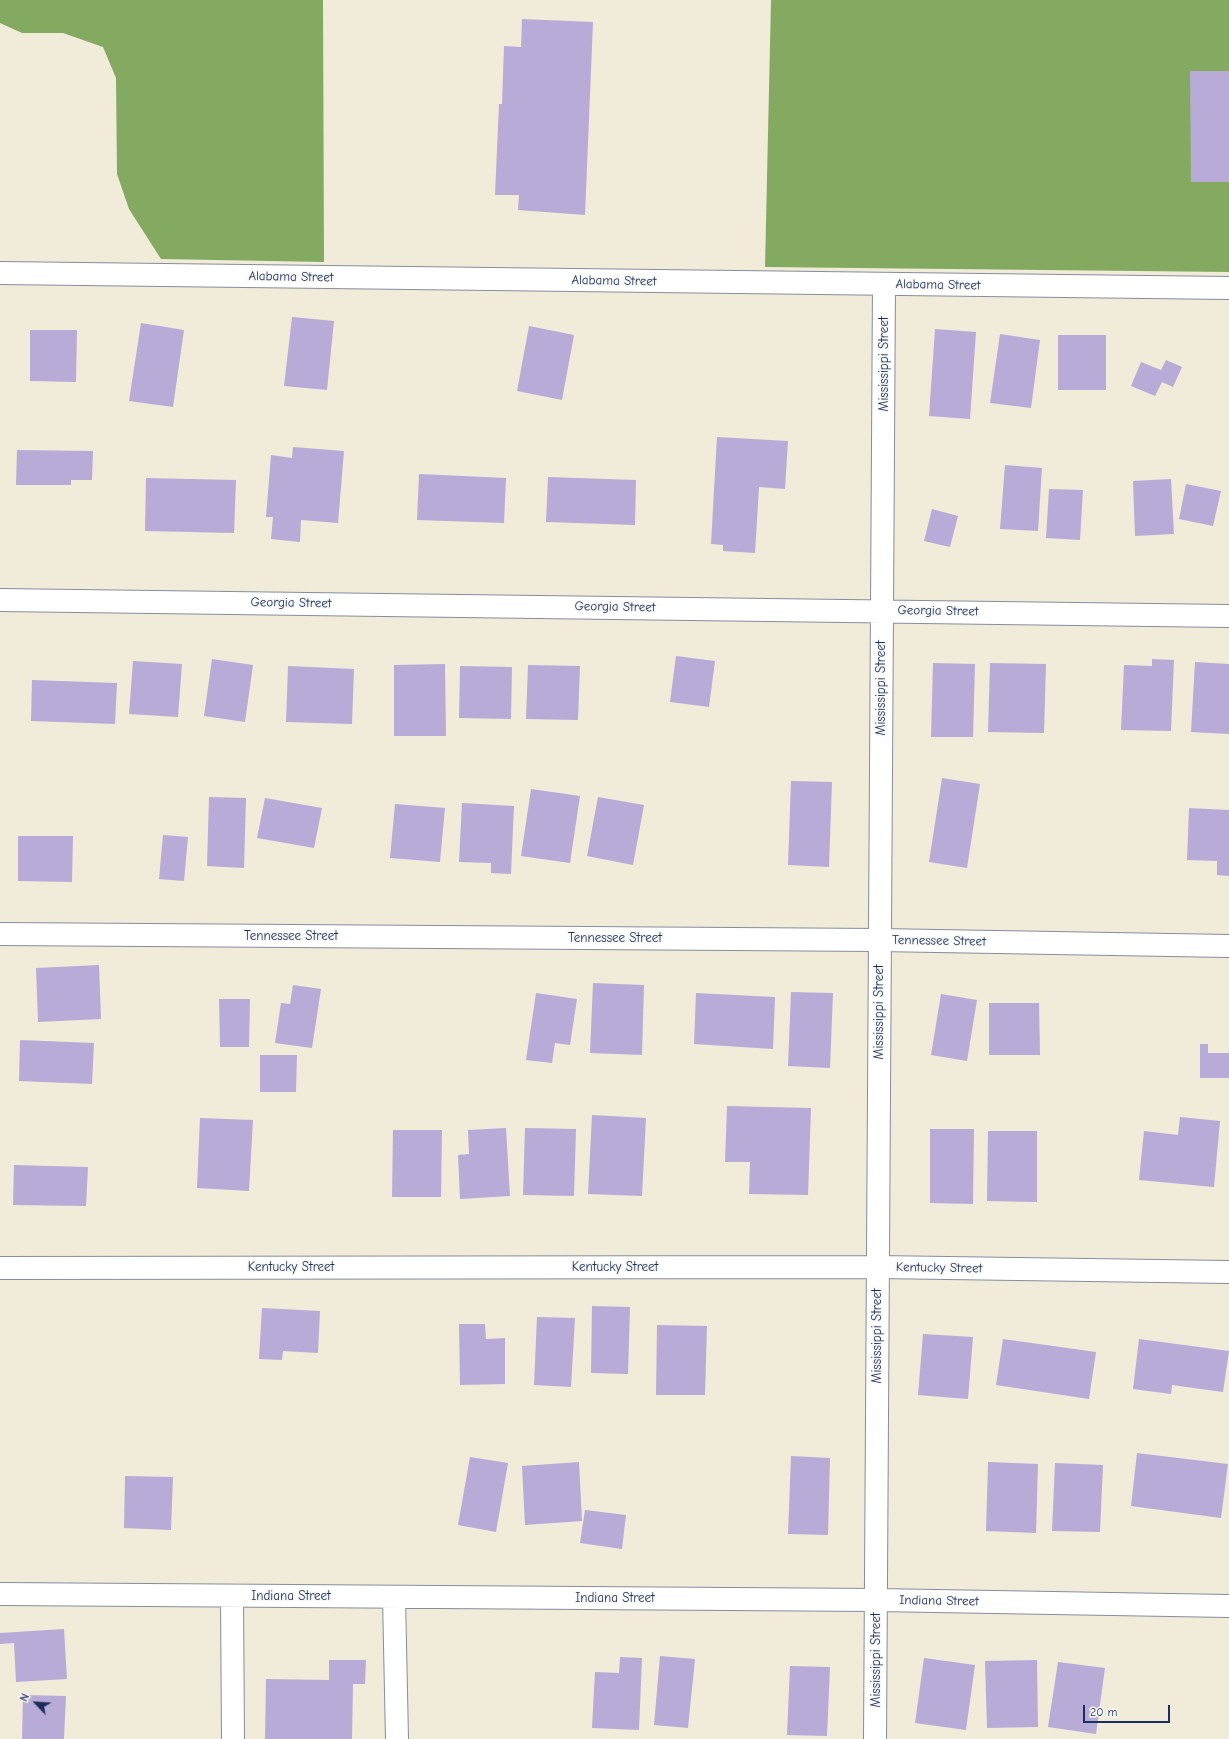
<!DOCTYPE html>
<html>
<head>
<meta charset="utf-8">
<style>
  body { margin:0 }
  #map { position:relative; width:1229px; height:1739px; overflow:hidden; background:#f1ebda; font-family:"Comic Neue",sans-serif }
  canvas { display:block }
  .north { position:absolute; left:16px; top:1683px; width:40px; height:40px; -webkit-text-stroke:3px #f6f6f2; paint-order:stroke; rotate:295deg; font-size:11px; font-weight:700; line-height:16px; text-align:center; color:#1b2f5e }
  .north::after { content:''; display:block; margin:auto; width:14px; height:18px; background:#1b2f5e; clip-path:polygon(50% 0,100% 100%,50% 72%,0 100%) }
  .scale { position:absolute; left:1083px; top:1705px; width:87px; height:18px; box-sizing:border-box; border:2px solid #1b2f5e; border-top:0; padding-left:5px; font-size:12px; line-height:14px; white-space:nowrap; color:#1b2f5e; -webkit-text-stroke:3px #f6f6f2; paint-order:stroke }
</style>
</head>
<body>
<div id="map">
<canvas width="1229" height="1739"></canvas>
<div class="north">N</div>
<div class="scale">20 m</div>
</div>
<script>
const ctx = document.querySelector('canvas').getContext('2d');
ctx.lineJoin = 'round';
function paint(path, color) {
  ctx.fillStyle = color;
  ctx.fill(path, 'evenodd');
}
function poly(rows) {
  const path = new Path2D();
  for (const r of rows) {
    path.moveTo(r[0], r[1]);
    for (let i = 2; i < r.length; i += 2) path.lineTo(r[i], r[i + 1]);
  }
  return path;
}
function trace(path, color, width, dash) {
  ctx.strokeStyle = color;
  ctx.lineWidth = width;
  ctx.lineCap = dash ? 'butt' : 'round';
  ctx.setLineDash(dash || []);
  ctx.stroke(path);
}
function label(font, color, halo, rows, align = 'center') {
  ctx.font = font + ' "Comic Neue",sans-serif';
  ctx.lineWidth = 3;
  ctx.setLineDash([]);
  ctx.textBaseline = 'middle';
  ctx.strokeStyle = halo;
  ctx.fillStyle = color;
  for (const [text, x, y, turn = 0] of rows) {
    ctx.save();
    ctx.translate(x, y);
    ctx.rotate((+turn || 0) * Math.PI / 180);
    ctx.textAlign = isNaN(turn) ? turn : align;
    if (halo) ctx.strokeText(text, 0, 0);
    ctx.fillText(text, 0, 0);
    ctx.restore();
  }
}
paint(poly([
  [0,0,323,0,324,262,161,259,129,209,117,174,116,78,103,47,63,33,22,33,0,23],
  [771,0,1229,0,1229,272,765,267]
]), '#83aa60');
paint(poly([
  [522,19,593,22,585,215,518,210,519,195,495,195,499,104,502,104,504,46,521,47],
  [1190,71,1229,71,1229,182,1191,182],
  [292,317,334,321,327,390,284,386],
  [141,323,184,330,173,407,129,401],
  [529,326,574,335,562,400,517,391],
  [935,329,976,332,970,419,929,416],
  [30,330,77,330,76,382,30,381],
  [1000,334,1040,340,1031,408,990,403],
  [1058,335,1106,335,1106,390,1058,390],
  [1166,360,1182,367,1173,387,1162,382,1155,396,1131,386,1141,362,1161,370],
  [717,437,788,441,785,489,759,487,755,553,723,551,723,545,711,544],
  [293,447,344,451,338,523,301,520,300,542,271,539,273,517,266,517,271,455,292,458],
  [17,450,93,451,92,480,71,480,71,485,16,485],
  [1005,465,1042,468,1038,531,1000,529],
  [419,474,506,478,504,523,417,520],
  [548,477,636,480,635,525,546,522],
  [146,478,236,480,234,533,145,531],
  [1171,479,1174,534,1135,536,1133,481],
  [1186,484,1221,491,1213,526,1179,519],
  [1049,489,1083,490,1080,540,1046,538],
  [932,509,958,516,950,547,924,541],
  [676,656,715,661,709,707,670,702],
  [212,659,253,665,245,722,204,716],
  [1152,659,1174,660,1171,731,1121,730,1124,665,1152,666],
  [133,661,182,664,178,717,129,714],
  [1195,662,1229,664,1229,734,1191,732],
  [933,663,975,664,973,737,931,737],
  [990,663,1046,664,1044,733,988,732],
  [445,664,446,736,394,736,394,665],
  [528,665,580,666,578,720,526,719],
  [288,666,354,669,352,724,286,722],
  [460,666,512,667,511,719,459,718],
  [32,680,117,683,115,724,31,721],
  [942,778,980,784,967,868,929,862],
  [791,781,832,782,829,867,788,865],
  [531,789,580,796,570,863,521,856],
  [209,797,246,798,244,868,207,866],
  [598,797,644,805,633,865,587,856],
  [265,798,322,808,314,848,257,838],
  [462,803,514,806,511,874,491,873,491,863,459,862],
  [395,804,445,808,440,862,390,858],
  [1189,808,1229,810,1229,876,1217,875,1217,861,1187,860],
  [163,835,188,837,184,881,159,879],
  [18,836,73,836,72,882,18,881],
  [99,965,101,1019,38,1022,36,968],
  [593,983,644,985,642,1055,590,1053],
  [293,985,321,989,312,1048,275,1043,281,1003,290,1004],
  [791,992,833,993,830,1068,788,1066],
  [536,993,577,999,570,1045,555,1043,552,1063,526,1060],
  [696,993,775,997,773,1049,694,1044],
  [941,994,977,1000,967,1061,931,1055],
  [219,999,250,999,249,1047,220,1047],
  [989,1003,1039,1003,1040,1055,989,1055],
  [20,1040,94,1043,92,1084,19,1081],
  [1200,1044,1208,1044,1208,1053,1229,1053,1229,1078,1200,1078],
  [260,1055,297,1055,296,1092,260,1092],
  [727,1106,811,1108,808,1195,749,1194,750,1162,725,1162],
  [592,1115,646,1118,642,1196,588,1194],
  [1180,1117,1220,1121,1214,1187,1139,1180,1144,1131,1178,1135],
  [200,1118,253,1120,249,1191,197,1188],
  [506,1128,510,1196,460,1199,458,1155,469,1154,468,1130],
  [525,1128,576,1129,574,1196,523,1195],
  [930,1129,974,1129,973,1204,930,1203],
  [393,1130,442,1130,441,1197,392,1197],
  [988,1131,1037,1131,1037,1202,987,1201],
  [14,1165,88,1167,86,1206,13,1205],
  [592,1306,630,1307,628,1374,591,1373],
  [262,1308,320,1311,318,1353,283,1351,282,1360,259,1359],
  [537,1317,575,1318,571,1387,534,1385],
  [459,1324,485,1324,486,1339,505,1338,505,1384,460,1385],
  [657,1325,707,1326,705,1395,656,1395],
  [923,1334,973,1337,968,1399,918,1395],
  [1003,1339,1096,1352,1089,1399,996,1385],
  [1139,1339,1229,1351,1223,1392,1172,1385,1171,1394,1133,1389],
  [1137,1453,1228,1464,1221,1518,1131,1506],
  [791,1456,830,1458,828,1535,788,1534],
  [470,1457,508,1463,496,1532,458,1525],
  [579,1462,582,1521,525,1525,522,1466],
  [988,1462,1038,1464,1036,1533,986,1531],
  [1055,1463,1103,1465,1100,1532,1052,1531],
  [125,1476,173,1477,171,1530,124,1528],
  [585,1510,626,1515,622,1549,580,1543],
  [64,1629,67,1679,16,1682,14,1643,0,1644,0,1633],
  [660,1656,695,1659,688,1728,654,1725],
  [620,1657,642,1658,639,1730,592,1728,595,1672,619,1673],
  [924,1658,975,1665,966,1730,915,1723],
  [329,1660,366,1660,365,1684,353,1684,352,1739,265,1739,266,1679,329,1680],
  [1037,1660,1038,1727,987,1728,985,1661],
  [1058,1662,1105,1668,1096,1734,1048,1727],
  [790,1666,830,1667,827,1736,787,1735],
  [23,1695,66,1696,64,1739,22,1739]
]), '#b8abd7');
const minor = poly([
  [0,273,1229,288],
  [0,600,1229,616],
  [0,934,879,940,1229,946],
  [0,1268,877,1267,1229,1272],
  [0,1594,876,1600,1229,1606],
  [232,1596,233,1739],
  [394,1597,397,1739],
  [875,1739,884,284]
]);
trace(minor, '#868d9c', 24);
trace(minor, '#fff', 22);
label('13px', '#1b2f5e', '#f6f6f2', [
  ["Alabama Street",291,277,1],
  ["Alabama Street",614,281,1],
  ["Alabama Street",938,285,1],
  ["Mississippi Street",884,364,-90],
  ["Georgia Street",291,603,1],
  ["Georgia Street",615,607,1],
  ["Georgia Street",938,611,1],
  ["Mississippi Street",881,688,-90],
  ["Tennessee Street",291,936],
  ["Tennessee Street",615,938],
  ["Tennessee Street",939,941,1],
  ["Mississippi Street",879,1012,-90],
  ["Kentucky Street",291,1267],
  ["Kentucky Street",615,1267],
  ["Kentucky Street",939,1268,1],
  ["Mississippi Street",877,1336,-90],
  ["Indiana Street",291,1596],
  ["Indiana Street",615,1598],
  ["Indiana Street",939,1601,1],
  ["Mississippi Street",876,1660,-90]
]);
</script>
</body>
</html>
